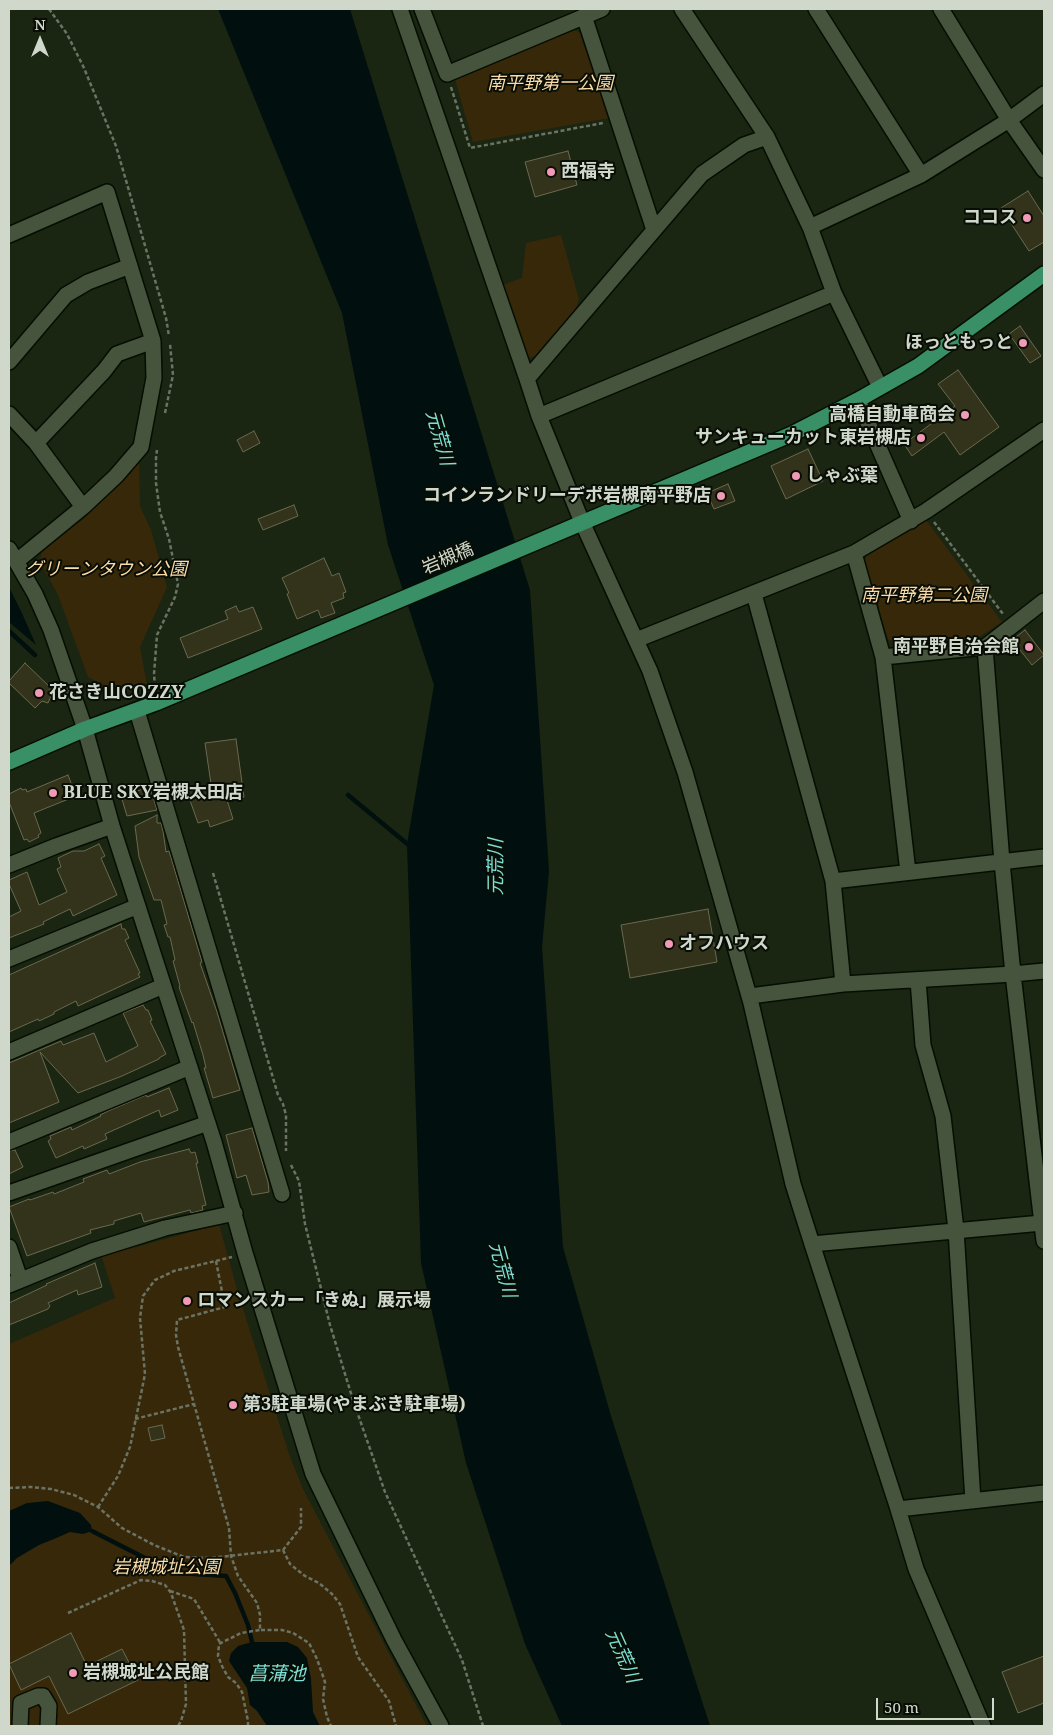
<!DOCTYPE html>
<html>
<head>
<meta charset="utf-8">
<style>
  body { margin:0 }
  #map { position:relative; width:1053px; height:1735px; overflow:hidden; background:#1a2512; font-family:"Noto Serif",serif }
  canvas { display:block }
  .frame { position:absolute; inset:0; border:10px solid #d0d8cb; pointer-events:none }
  .north { position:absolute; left:15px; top:15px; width:50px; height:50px; -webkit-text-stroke:4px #080d05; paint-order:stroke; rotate:0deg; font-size:14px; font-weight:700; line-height:20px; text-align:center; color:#d0d8cb }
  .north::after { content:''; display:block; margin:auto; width:18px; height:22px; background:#d0d8cb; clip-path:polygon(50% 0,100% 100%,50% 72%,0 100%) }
  .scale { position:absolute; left:876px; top:1698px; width:118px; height:22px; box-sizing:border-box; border:2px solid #d0d8cb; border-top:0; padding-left:6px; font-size:15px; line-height:18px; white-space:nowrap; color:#d0d8cb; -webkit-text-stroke:4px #080d05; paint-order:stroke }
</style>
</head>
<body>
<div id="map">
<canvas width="1053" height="1735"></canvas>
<div class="frame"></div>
<div class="north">N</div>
<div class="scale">50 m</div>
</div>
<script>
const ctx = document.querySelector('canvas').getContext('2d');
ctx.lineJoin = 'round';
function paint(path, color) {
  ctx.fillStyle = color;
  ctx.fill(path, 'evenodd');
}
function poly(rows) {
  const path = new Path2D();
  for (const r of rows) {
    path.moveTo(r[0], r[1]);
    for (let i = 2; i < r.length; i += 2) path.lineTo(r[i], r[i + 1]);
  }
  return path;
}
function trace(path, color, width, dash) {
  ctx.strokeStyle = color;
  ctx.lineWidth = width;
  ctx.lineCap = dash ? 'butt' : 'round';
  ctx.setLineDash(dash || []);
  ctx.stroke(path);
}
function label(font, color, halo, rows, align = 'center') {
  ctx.font = font + ' "Noto Serif","Noto Sans JP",serif';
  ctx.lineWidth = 4;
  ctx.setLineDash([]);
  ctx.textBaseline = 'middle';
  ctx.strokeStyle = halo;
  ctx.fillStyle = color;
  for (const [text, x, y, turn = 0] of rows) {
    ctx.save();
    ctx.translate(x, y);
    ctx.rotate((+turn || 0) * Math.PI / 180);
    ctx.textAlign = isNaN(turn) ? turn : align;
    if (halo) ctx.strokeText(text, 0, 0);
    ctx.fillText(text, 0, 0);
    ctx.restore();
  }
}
paint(poly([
  [571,28,580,33,609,118,473,142,454,76],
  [561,235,579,299,572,320,537,356,525,358,503,285,522,278,526,243],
  [139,459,140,506,151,530,167,587,140,647,147,684,122,694,88,677,58,595,40,562,42,549,83,519],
  [926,520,1002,622,976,639,896,645,888,639,864,563,869,548],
  [219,1224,238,1293,289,1454,303,1489,427,1726,9,1726,9,1344,115,1298,101,1255,140,1246]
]), '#38280a');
paint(poly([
  [218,9,350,9,530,590,549,871,542,947,563,1247,611,1416,710,1726,562,1726,525,1644,466,1463,421,1263,407,844,434,685,388,545,342,313],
  [9,587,21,611,36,645,9,622],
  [48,1501,80,1513,91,1525,92,1531,83,1534,70,1532,54,1539,39,1545,17,1558,9,1566,9,1511,27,1503],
  [252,1642,287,1642,298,1647,307,1658,311,1679,313,1712,320,1726,267,1726,257,1711,250,1705,247,1688,229,1661,231,1653,238,1646]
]), '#01100f');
trace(poly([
  [9,631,35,655],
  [348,795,411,847],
  [92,1531,141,1556,179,1573,226,1576,235,1593,248,1625,252,1642]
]), '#01100f', 4.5);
const building = poly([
  [568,151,577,185,535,197,525,162,568,151],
  [1028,191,1044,216,1044,242,1029,251,1001,208,1028,191],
  [1020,326,1041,356,1030,363,1009,334,1020,326],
  [958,370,999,427,960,455,944,432,912,456,904,444,955,406,938,384,958,370],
  [254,431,260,443,243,452,237,440,254,431],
  [808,449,823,481,786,499,771,466,808,449],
  [728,484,735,501,714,509,707,493,728,484],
  [294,505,298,516,263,530,258,519,294,505],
  [324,558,332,576,339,573,346,592,343,593,344,598,331,603,335,613,321,618,318,610,297,619,287,594,289,593,282,578,324,558],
  [236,606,239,612,253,607,262,629,188,658,180,638,228,619,225,611,236,606],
  [1025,630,1044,655,1032,665,1012,640,1025,630],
  [25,663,52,689,49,690,51,696,48,703,42,701,35,708,9,683,9,681,25,663],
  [236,739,244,797,227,800,233,819,210,827,208,820,198,823,187,792,211,784,205,743,236,739],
  [68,775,76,796,34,813,41,833,38,835,39,837,29,842,27,839,24,840,9,802,9,794,21,788,22,790,26,789,27,792,68,775],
  [150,787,157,810,127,816,121,796,150,787],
  [157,815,157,823,161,823,163,831,166,852,169,851,202,962,200,963,217,1012,240,1090,213,1098,204,1068,206,1068,203,1055,193,1022,192,1023,179,987,180,986,173,961,175,960,170,937,168,937,164,925,167,924,161,900,154,900,139,857,135,826,157,815],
  [99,844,105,856,101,858,117,895,73,916,70,909,43,922,44,924,9,938,9,917,21,911,9,884,9,880,27,872,39,905,67,892,57,869,61,867,58,858,73,851,84,851,99,844],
  [708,909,717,962,630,978,621,925,708,909],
  [121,924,122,929,125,929,129,938,125,940,140,973,138,974,140,977,78,1006,76,1001,54,1012,54,1014,39,1021,38,1019,9,1032,9,975,121,924],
  [143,1005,146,1010,148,1010,152,1020,150,1021,166,1054,159,1058,159,1059,122,1076,78,1093,40,1052,59,1102,9,1123,9,1063,61,1041,63,1045,94,1033,106,1062,138,1046,123,1013,143,1005],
  [169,1088,178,1110,161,1117,159,1110,105,1134,107,1139,84,1149,83,1146,56,1158,48,1141,51,1139,50,1136,71,1127,72,1130,101,1116,100,1115,108,1111,146,1095,147,1097,169,1088],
  [252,1128,268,1182,269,1192,252,1195,246,1175,237,1178,226,1135,252,1128],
  [189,1149,191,1153,195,1152,198,1163,196,1163,206,1205,202,1206,203,1210,191,1213,190,1210,144,1222,141,1213,114,1221,114,1224,90,1230,91,1233,27,1256,9,1207,29,1199,30,1200,53,1192,54,1194,84,1182,83,1179,107,1170,109,1174,140,1162,189,1149],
  [15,1150,23,1167,9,1174,9,1151,15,1150],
  [95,1263,102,1287,78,1295,77,1290,48,1303,50,1306,48,1309,9,1325,9,1303,47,1285,46,1284,95,1263],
  [162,1425,165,1438,151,1441,148,1428,162,1425],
  [71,1633,87,1666,122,1649,138,1680,68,1714,49,1676,21,1690,9,1664,71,1633],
  [1044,1656,1044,1703,1018,1713,1002,1672,1044,1656]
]);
paint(building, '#33321b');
trace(building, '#6a6a50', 1);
const minor = poly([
  [400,9,527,379,539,416,582,522,650,671,685,772,751,1003,793,1184,812,1244,898,1509,916,1569,983,1726],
  [422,9,447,74,602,9],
  [682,9,767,137,810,227,834,293,880,387],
  [816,9,921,175],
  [941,9,1009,120,1044,170],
  [584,16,654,230],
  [810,227,921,175,1009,120,1044,94],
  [9,235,107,192,153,341,154,378,141,447,116,476,83,507,17,561],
  [9,362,66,295,88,282,130,266],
  [527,379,702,174,744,145,767,137],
  [858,400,911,521],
  [9,414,36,443,83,507],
  [539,416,834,293],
  [36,443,104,371,117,354,153,341],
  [9,549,35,594,51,630,85,729,112,826,214,1142,245,1253,313,1474,394,1640,441,1726],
  [854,553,883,657,908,872],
  [754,594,833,881,843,984],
  [636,640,854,553,926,511,1044,430],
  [985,647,1002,862,1013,974,1044,1241],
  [883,657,985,647,1044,601],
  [137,711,282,1194],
  [9,865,56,846,112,826],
  [833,881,1044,857],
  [9,959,138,906],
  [918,980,923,1045,943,1116,956,1230,973,1501],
  [750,996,843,984,1013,974,1044,971],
  [9,1052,163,986],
  [9,1142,190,1067],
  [9,1193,208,1123],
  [812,1244,1042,1223],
  [9,1247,20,1279],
  [9,1285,92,1251,165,1228,235,1213],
  [898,1509,1044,1493],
  [20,1726,21,1703,38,1696,43,1696,49,1706,48,1726]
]);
const major = poly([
  [9,762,85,729,156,703,792,434,858,400,918,366,1044,274]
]);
trace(minor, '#050e01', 18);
trace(major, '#050e01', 18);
trace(poly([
  [49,9,67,34,84,68,116,146,166,318,169,336],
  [451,87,470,148,603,123],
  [165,413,173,375,170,344],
  [934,522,1003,614],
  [155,687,154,674,157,635,175,597,178,584,169,539,160,512,156,483,156,458,157,450],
  [213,873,278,1095,283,1104,286,1115,286,1151],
  [291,1165,299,1181,305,1224,330,1325,353,1400,385,1492,462,1660,483,1726],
  [216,1261,225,1307,177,1320,176,1335,178,1347,229,1528,231,1556,238,1576,257,1603,260,1615,260,1630,282,1630,293,1633,309,1643,317,1659,325,1682,323,1699,327,1717,331,1726],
  [135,1419,194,1404],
  [9,1488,31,1487,51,1489,74,1495,98,1507,122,1528,154,1545,184,1557,210,1558,283,1550,301,1527,301,1508],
  [98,1507,118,1476,130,1447,141,1394,145,1374,140,1318,143,1296,155,1280,174,1271,232,1257],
  [283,1550,290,1564,305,1576,319,1583,332,1594,340,1604,358,1657,389,1701,396,1726],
  [170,1591,194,1599,221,1644],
  [68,1613,141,1580,152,1581,165,1585,171,1593,184,1630,186,1704,181,1721,178,1726],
  [248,1726,248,1721,242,1692,236,1683,228,1677,222,1666,218,1656,219,1644,241,1633,260,1630]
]), '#6b7464', 2.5, [4, 2.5]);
trace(minor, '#46543e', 15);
trace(major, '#399066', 15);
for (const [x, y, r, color] of [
  [551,172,5,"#f09ab5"],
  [1027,218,5,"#f09ab5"],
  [1023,343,5,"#f09ab5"],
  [965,415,5,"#f09ab5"],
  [921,438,5,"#f09ab5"],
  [796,476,5,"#f09ab5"],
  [721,496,5,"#f09ab5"],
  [1029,647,5,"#f09ab5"],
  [39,693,5,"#f09ab5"],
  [53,793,5,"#f09ab5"],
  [669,944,5,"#f09ab5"],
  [187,1301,5,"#f09ab5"],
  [233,1405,5,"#f09ab5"],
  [73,1673,5,"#f09ab5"]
]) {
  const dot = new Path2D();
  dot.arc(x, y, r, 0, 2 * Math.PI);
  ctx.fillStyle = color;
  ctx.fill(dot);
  trace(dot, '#080d05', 2);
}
label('italic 18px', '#fbdba7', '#080d05', [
  ["南平野第一公園",550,84],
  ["グリーンタウン公園",106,570],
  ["南平野第二公園",924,596],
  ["岩槻城址公園",166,1568]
]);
label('bold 18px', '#d0d8cb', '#080d05', [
  ["西福寺",561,172],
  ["ココス",1017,218,"right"],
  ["ほっともっと",1013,343,"right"],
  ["高橋自動車商会",955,415,"right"],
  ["サンキューカット東岩槻店",911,438,"right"],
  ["しゃぶ葉",806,476],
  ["コインランドリーデポ岩槻南平野店",711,496,"right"],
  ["南平野自治会館",1019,647,"right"],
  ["花さき山COZZY",49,693],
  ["BLUE SKY岩槻太田店",63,793],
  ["オフハウス",679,944],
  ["ロマンスカー「きぬ」展示場",197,1301],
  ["第3駐車場(やまぶき駐車場)",243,1405],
  ["岩槻城址公民館",83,1673]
], 'left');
label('18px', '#d0d8cb', '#080d05', [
  ["岩槻橋",448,559,-23]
]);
label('italic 19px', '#7ce0d6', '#080d05', [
  ["元荒川",439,438,74],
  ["元荒川",497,867,-90],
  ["元荒川",502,1270,75],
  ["元荒川",622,1656,66],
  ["菖蒲池",277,1675]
]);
</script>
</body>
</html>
